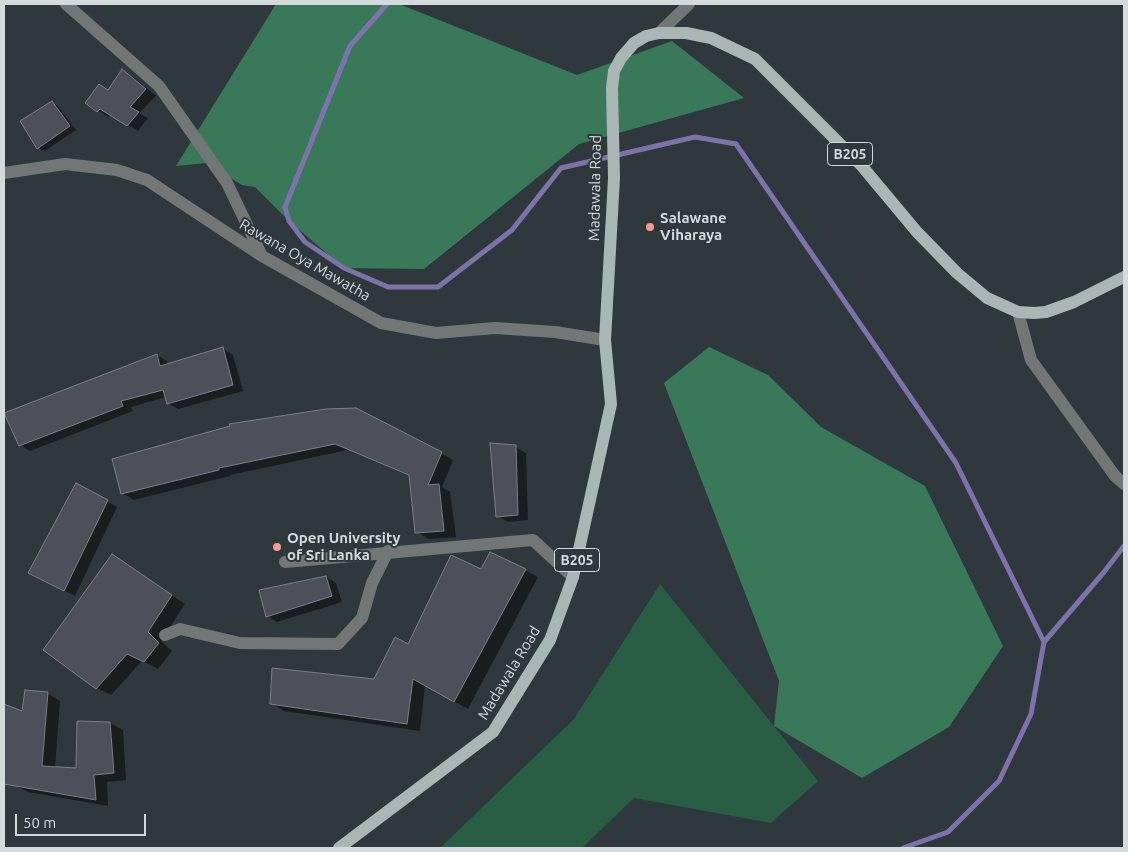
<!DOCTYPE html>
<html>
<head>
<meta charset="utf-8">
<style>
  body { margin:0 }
  #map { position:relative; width:1128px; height:852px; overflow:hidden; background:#2f393d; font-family:Ubuntu,sans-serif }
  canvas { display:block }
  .frame { position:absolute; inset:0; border:5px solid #d3dadc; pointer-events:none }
  .scale { position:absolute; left:15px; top:814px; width:131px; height:22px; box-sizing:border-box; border:2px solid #d3dadc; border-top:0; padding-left:6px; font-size:15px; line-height:18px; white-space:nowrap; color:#d3dadc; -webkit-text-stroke:4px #2f393d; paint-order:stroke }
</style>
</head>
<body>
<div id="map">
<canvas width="1128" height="852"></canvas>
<div class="frame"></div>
<div class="scale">50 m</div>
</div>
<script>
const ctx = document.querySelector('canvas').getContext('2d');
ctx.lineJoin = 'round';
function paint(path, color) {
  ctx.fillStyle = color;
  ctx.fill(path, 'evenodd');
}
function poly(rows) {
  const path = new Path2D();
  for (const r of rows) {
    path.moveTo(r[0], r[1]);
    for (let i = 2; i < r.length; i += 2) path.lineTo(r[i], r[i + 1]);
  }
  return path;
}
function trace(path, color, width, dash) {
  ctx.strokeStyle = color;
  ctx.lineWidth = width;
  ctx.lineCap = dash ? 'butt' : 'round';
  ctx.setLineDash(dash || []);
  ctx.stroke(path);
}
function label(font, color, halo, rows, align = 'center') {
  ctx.font = font + ' Ubuntu,sans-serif';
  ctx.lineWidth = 4;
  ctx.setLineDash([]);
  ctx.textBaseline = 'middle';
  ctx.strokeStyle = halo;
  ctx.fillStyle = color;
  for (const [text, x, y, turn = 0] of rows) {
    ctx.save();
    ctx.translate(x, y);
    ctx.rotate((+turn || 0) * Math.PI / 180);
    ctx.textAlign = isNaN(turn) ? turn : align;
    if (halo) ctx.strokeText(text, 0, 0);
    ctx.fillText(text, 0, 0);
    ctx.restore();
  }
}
paint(poly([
  [660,584,818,781,771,823,634,798,582,848,440,848,574,719]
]), '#295d44');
paint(poly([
  [276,4,399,4,577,75,672,41,744,98,579,144,424,269,344,268,289,221,255,187,242,185,206,163,176,166],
  [709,347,768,375,821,427,925,486,1003,646,949,727,862,778,774,726,779,681,664,383]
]), '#39795a');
paint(poly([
  [122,71,133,77,156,96,139,113,148,118,138,131,111,114,108,117,97,110],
  [52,102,58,106,76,130,45,151,38,148],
  [223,349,233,355,243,391,178,409,168,403,166,397,131,407,133,411,30,451,20,445,157,355,167,361,168,365],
  [231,427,441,453,453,460,442,487,450,492,456,537,429,539,417,532,411,476,348,450,230,475,230,476,134,500,122,493],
  [516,447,526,453,528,520,508,522,498,516],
  [76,484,117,507,75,596,29,573],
  [126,564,185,604,161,641,172,651,158,669,142,661,111,695,97,688],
  [525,570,538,577,468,709,425,685,420,731,284,711,271,703,375,681,481,571],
  [326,577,336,583,342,602,277,622,267,616],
  [47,693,60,701,55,768,77,770,110,723,123,730,126,780,107,782,108,806,28,792,15,785,18,759,4,758,4,705,23,712]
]), '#0007');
trace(poly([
  [387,4,350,46,285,207,289,221,305,242,344,268,388,287,438,287,512,230,561,168,695,137,736,144,956,463,1044,642,1031,714,999,781,948,832,903,848],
  [1044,642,1104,572,1124,546]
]), '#7c73aa', 5);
const building = poly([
  [122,69,146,89,130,107,139,112,127,126,100,109,97,112,85,103,99,84,108,90,122,69],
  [52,101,70,126,37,149,20,121,52,101],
  [223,347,233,385,167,404,163,390,121,401,123,406,19,446,4,413,157,354,160,366,223,347],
  [356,408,442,452,428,485,439,484,444,531,415,533,409,475,335,444,219,468,219,470,121,494,112,459,230,426,229,424,326,409,356,408],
  [490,443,516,445,518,515,496,517,490,443],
  [76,483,108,500,64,591,28,573,76,483],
  [490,552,526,569,454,702,413,679,407,724,270,704,272,668,374,679,395,637,408,644,451,555,481,569,490,552],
  [112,554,172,595,148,632,159,643,144,662,127,654,96,689,43,650,112,554],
  [326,576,332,596,266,617,259,590,326,576],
  [25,690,48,692,42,766,76,768,77,721,110,722,114,773,94,775,96,800,4,784,4,704,22,711,25,690]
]);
paint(building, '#4c5159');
trace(building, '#7a8088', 1);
trace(poly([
  [66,4,159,86,227,183,262,256],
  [659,33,689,4],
  [4,173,65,164,117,170,147,180,262,256,381,323,436,333,495,328,555,332,605,340],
  [1018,312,1031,360,1115,476,1124,484],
  [285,562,533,540,573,577],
  [165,635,180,629,240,643,338,644,362,618,372,583,388,551]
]), '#717777', 12);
trace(poly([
  [339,848,493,732,550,640,573,577,611,404,605,340,614,178,612,88,614,71,621,58,634,43,646,36,659,33,686,33,711,38,755,59,861,165,917,232,957,273,987,298,1018,312,1034,313,1046,312,1074,302,1124,277]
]), '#aab6b6', 12);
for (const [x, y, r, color] of [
  [650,227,5,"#f59c90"],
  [277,547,5,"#f59c90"]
]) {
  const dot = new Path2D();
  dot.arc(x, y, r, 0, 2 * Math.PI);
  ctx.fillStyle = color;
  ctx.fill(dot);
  trace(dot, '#2f393d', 2);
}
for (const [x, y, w] of [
  [850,154,45],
  [577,560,45]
]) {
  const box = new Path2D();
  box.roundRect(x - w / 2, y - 11.5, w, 23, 4);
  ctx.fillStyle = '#2f393d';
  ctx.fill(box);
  trace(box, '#d3dadc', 1);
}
label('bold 14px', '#d3dadc', null, [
  ["B205",850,154],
  ["B205",577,560]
]);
label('15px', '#d3dadc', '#2f393d', [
  ["Madawala Road",595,188,-89],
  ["Rawana Oya Mawatha",305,260,30],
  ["Madawala Road",509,673,-59]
]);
label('bold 15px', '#d3dadc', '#2f393d', [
  ["Salawane",660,218],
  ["Viharaya",660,235],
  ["Open University",287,538],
  ["of Sri Lanka",287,555]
], 'left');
</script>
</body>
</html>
